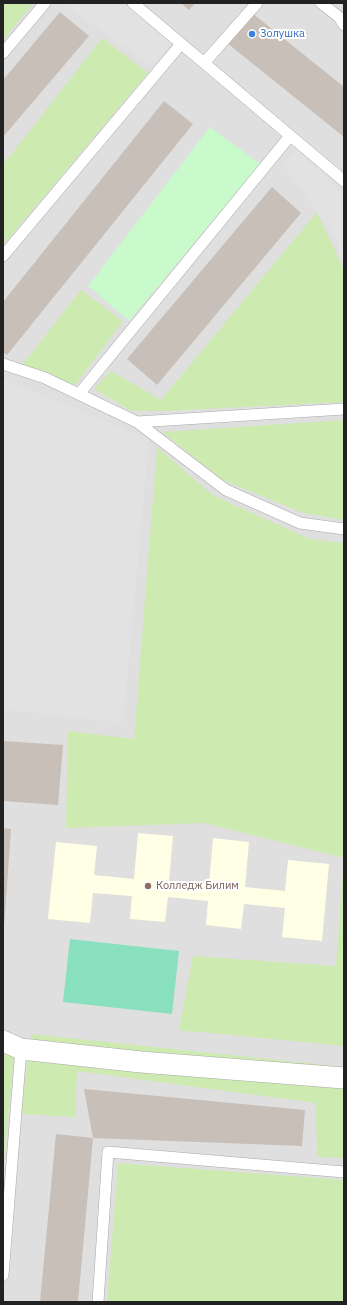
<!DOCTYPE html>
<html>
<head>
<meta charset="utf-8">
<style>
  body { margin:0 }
  #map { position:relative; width:347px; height:1305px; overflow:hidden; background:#f2efe9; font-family:"IBM Plex Sans",sans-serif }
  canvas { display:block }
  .frame { position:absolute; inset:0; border:4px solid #222; pointer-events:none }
</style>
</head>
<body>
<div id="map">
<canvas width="347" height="1305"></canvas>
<div class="frame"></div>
</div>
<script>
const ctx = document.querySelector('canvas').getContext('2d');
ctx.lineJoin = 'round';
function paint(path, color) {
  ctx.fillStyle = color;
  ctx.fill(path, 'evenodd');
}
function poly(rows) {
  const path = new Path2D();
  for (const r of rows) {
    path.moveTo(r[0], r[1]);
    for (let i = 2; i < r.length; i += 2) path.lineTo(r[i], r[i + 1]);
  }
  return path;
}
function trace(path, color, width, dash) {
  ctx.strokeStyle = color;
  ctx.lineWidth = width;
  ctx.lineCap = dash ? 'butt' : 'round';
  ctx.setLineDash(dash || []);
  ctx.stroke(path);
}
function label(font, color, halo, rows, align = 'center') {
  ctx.font = font + ' "IBM Plex Sans",sans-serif';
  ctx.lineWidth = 4;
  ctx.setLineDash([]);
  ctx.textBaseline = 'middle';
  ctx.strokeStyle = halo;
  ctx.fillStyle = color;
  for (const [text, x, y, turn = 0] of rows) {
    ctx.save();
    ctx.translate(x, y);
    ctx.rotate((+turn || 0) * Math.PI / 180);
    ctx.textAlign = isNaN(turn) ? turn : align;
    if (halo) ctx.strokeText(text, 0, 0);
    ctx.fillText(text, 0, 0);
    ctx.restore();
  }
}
paint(poly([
  [3,3,344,3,344,1302,3,1302]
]), '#e0dfdf');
paint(poly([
  [138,833,173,836,169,881,209,885,213,838,249,842,245,887,285,891,288,860,329,864,322,941,282,937,285,908,244,904,241,929,206,925,208,901,168,897,165,922,130,919,132,896,93,893,90,923,48,919,56,842,97,846,94,875,134,879]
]), '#ffffe5');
paint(poly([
  [3,3,33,3,3,40],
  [102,38,148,73,3,245,3,165],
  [317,212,344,270,344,402,166,411,131,411,94,389,111,371,161,400],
  [81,290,123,321,75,385,22,365],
  [344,420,344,520,303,513,223,480,162,432],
  [157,447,212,495,310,539,344,543,344,858,204,823,66,828,68,731,134,739],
  [343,867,344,1046,179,1030,193,956,336,966],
  [3,1033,16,1034,3,1172],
  [31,1034,344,1067,344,1158,317,1157,316,1103,77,1071,75,1117,21,1114],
  [118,1163,344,1180,344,1302,107,1302]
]), '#cdebb0');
paint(poly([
  [210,127,260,164,129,321,88,286]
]), '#c8facc');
paint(poly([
  [70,939,179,951,172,1014,63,1002]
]), '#88e0be');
paint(poly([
  [60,3,124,3,171,43,152,66],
  [296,148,344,194,344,265,331,231,283,164],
  [3,377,12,383,149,439,123,723,3,709]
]), '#e2e2e2');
paint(poly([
  [181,3,195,3,189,10],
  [60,12,89,36,3,137,3,80],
  [252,13,344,87,344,137,227,43],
  [164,101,193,124,7,355,3,352,3,302],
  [272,187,301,213,157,385,127,359],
  [3,741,63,745,58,805,3,801],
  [3,828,11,829,4,928,3,928],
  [84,1089,305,1110,302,1146,93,1138],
  [56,1134,93,1138,78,1302,40,1302]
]), '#c7bfb8');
const lane = poly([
  [133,3,344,181],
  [321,3,339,17,344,25],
  [3,53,45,3],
  [204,63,257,3],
  [3,256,181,44],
  [3,364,45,378,137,422,226,490,300,523,344,529],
  [79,394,290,136],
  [137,422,344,409],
  [3,1275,21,1049],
  [98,1302,108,1152,344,1172]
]);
const street = poly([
  [3,1041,21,1049,141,1062,344,1078]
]);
trace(lane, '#a9a9a9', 12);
trace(street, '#a9a9a9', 22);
trace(lane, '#fff', 11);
trace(street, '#fff', 21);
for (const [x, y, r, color] of [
  [252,34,4,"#3f7fe0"],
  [148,886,4,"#8d6e63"]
]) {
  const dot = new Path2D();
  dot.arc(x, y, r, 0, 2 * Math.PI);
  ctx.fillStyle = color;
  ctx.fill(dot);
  trace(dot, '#fff', 1.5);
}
label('11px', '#366cbe', '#fff', [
  ["Золушка",260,34]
], 'left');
label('11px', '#785e54', '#fff', [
  ["Колледж Билим",156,886]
], 'left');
</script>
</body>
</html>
